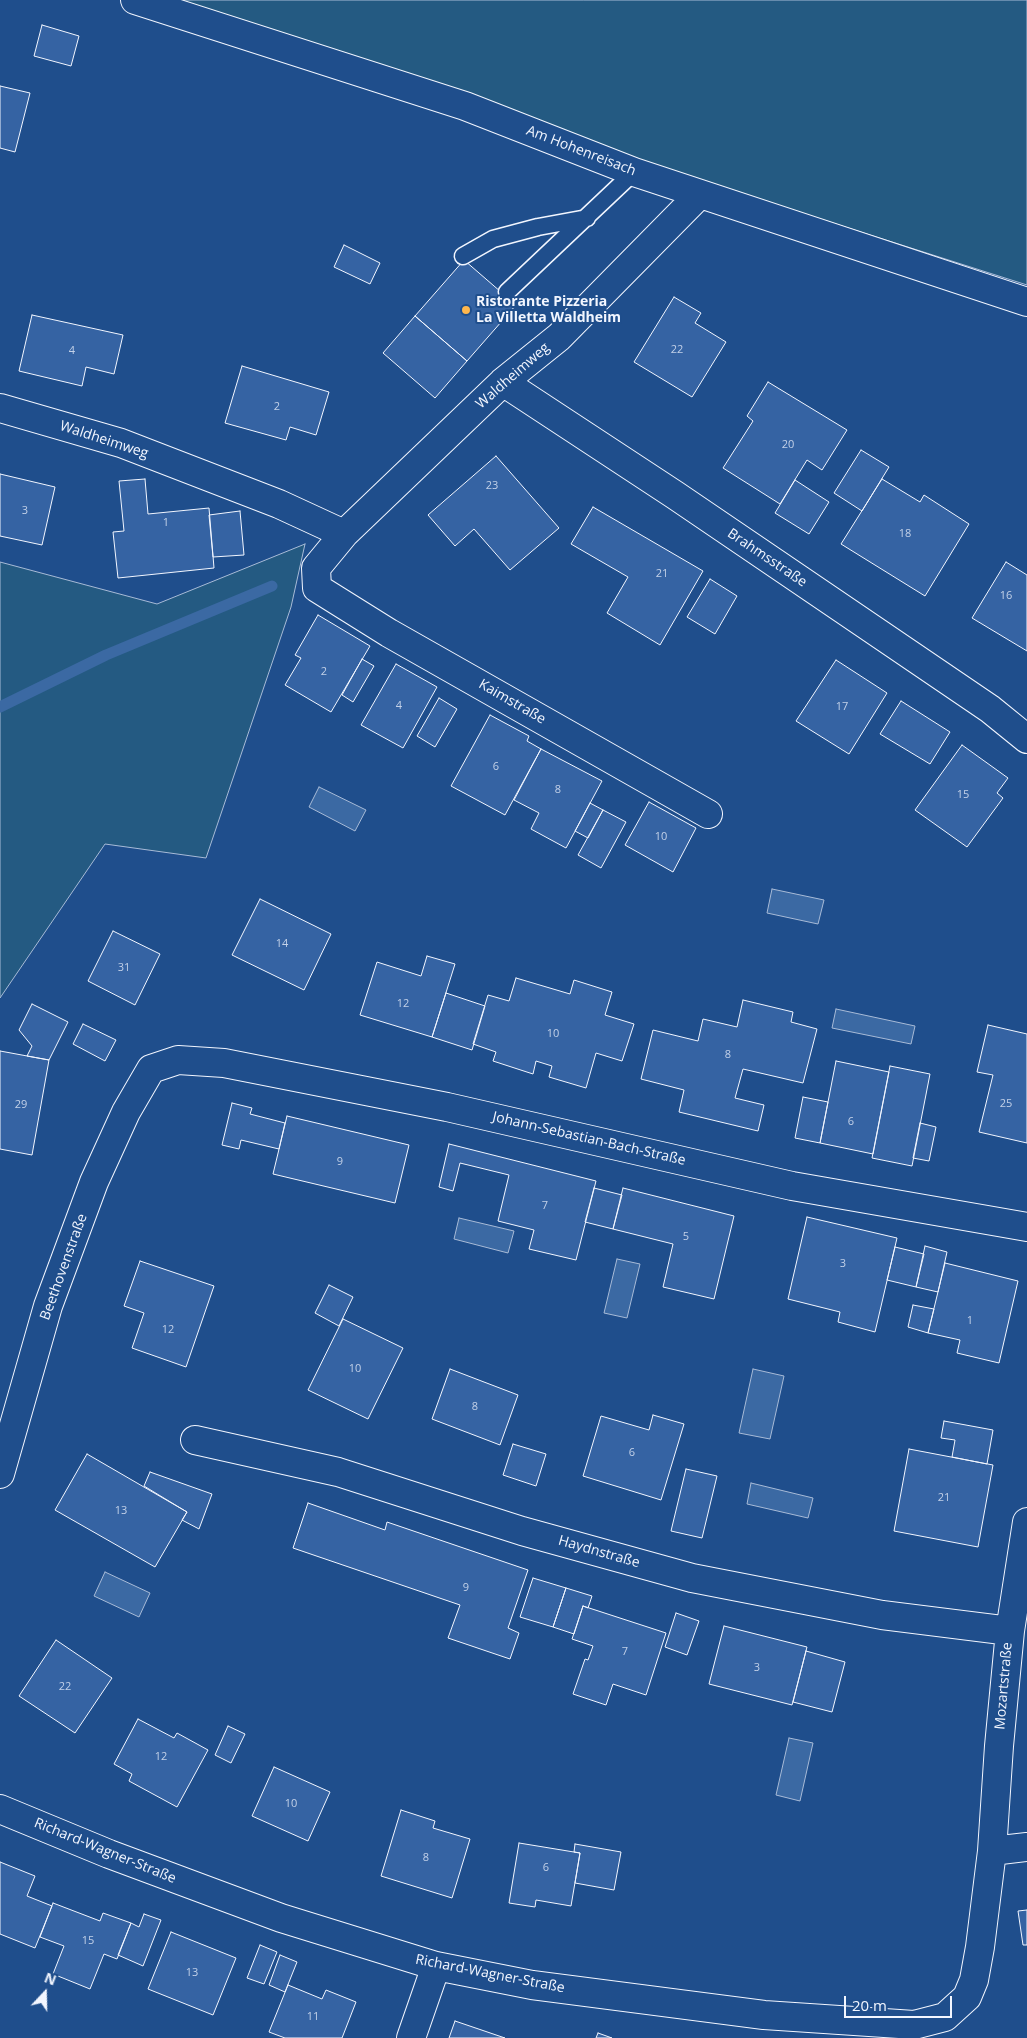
<!DOCTYPE html>
<html>
<head>
<meta charset="utf-8">
<style>
  body { margin:0 }
  #map { position:relative; width:1027px; height:2038px; overflow:hidden; background:#1f4e8c; font-family:"Open Sans",sans-serif }
  canvas { display:block }
  .north { position:absolute; left:20px; top:1968px; width:50px; height:50px; -webkit-text-stroke:4px #1f4e8c; paint-order:stroke; rotate:21deg; font-size:14px; font-weight:700; line-height:20px; text-align:center; color:#f2f6ff }
  .north::after { content:''; display:block; margin:auto; width:18px; height:22px; background:#f2f6ff; clip-path:polygon(50% 0,100% 100%,50% 72%,0 100%) }
  .scale { position:absolute; left:844px; top:1996px; width:108px; height:22px; box-sizing:border-box; border:2px solid #f2f6ff; border-top:0; padding-left:6px; font-size:15px; line-height:18px; white-space:nowrap; color:#f2f6ff; -webkit-text-stroke:4px #1f4e8c; paint-order:stroke }
</style>
</head>
<body>
<div id="map">
<canvas width="1027" height="2038"></canvas>
<div class="north">N</div>
<div class="scale">20 m</div>
</div>
<script>
const ctx = document.querySelector('canvas').getContext('2d');
ctx.lineJoin = 'round';
function paint(path, color) {
  ctx.fillStyle = color;
  ctx.fill(path, 'evenodd');
}
function poly(rows) {
  const path = new Path2D();
  for (const r of rows) {
    path.moveTo(r[0], r[1]);
    for (let i = 2; i < r.length; i += 2) path.lineTo(r[i], r[i + 1]);
  }
  return path;
}
function trace(path, color, width, dash) {
  ctx.strokeStyle = color;
  ctx.lineWidth = width;
  ctx.lineCap = dash ? 'butt' : 'round';
  ctx.setLineDash(dash || []);
  ctx.stroke(path);
}
function label(font, color, halo, rows, align = 'center') {
  ctx.font = font + ' "Open Sans",sans-serif';
  ctx.lineWidth = 4;
  ctx.setLineDash([]);
  ctx.textBaseline = 'middle';
  ctx.strokeStyle = halo;
  ctx.fillStyle = color;
  for (const [text, x, y, turn = 0] of rows) {
    ctx.save();
    ctx.translate(x, y);
    ctx.rotate((+turn || 0) * Math.PI / 180);
    ctx.textAlign = isNaN(turn) ? turn : align;
    if (halo) ctx.strokeText(text, 0, 0);
    ctx.fillText(text, 0, 0);
    ctx.restore();
  }
}
const green = poly([
  [141,0,1027,0,1027,285,161,9,141,0],
  [305,544,291,607,206,858,105,844,0,998,0,562,157,604,305,544]
]);
paint(green, '#245a82');
trace(green, '#a8bbd7', 1);
const water = poly([
  [319,787,366,810,355,831,309,807,319,787],
  [772,889,824,900,818,924,767,913,772,889],
  [836,1009,915,1026,911,1044,832,1028,836,1009],
  [459,1218,514,1231,508,1253,454,1239,459,1218],
  [617,1259,640,1264,627,1318,604,1313,617,1259],
  [753,1369,784,1376,770,1439,739,1433,753,1369],
  [751,1483,813,1498,808,1518,747,1504,751,1483],
  [105,1572,150,1593,139,1617,94,1596,105,1572],
  [789,1738,813,1743,800,1801,776,1795,789,1738]
]);
paint(water, '#3b69a3');
trace(water, '#a8bbd7', 1);
trace(poly([
  [0,707,106,655,272,586]
]), '#3b69a3', 11);
const building = poly([
  [42,25,79,36,71,66,34,56,42,25],
  [0,86,30,93,15,152,0,148,0,86],
  [344,245,380,263,370,284,334,267,344,245],
  [464,260,516,305,467,361,415,316,464,260],
  [674,297,701,313,695,323,726,342,692,397,634,362,674,297],
  [32,315,123,335,114,374,86,367,82,386,19,371,32,315],
  [415,316,467,361,435,398,383,353,415,316],
  [242,366,329,392,316,435,290,427,286,440,225,423,242,366],
  [768,382,847,430,822,470,807,460,780,504,723,468,753,421,747,416,768,382],
  [861,450,889,467,862,511,834,493,861,450],
  [496,456,559,528,510,570,474,529,455,546,428,515,496,456],
  [0,474,55,487,42,545,0,536,0,474],
  [145,479,148,514,209,508,214,568,118,578,113,532,124,531,119,481,145,479],
  [882,479,920,502,924,495,969,524,925,596,841,544,882,479],
  [795,480,829,502,809,534,775,513,795,480],
  [593,507,703,571,660,645,607,613,628,577,571,544,593,507],
  [240,511,244,555,213,557,209,515,240,511],
  [1006,562,1027,575,1027,651,972,618,1006,562],
  [710,579,737,596,715,634,687,617,710,579],
  [318,615,370,646,331,712,285,685,301,658,295,655,318,615],
  [362,659,374,666,353,702,342,695,362,659],
  [836,660,887,693,849,754,796,721,836,660],
  [396,664,437,687,403,748,361,725,396,664],
  [439,698,457,709,435,747,417,736,439,698],
  [901,701,950,732,930,764,880,734,901,701],
  [490,715,529,736,527,741,541,749,505,815,451,786,490,715],
  [962,745,1008,778,997,793,1003,798,967,847,915,810,962,745],
  [541,749,602,781,566,848,531,829,539,813,514,800,541,749],
  [649,802,696,828,673,872,625,845,649,802],
  [590,803,603,810,588,838,575,831,590,803],
  [603,810,626,822,601,868,578,855,603,810],
  [260,899,331,934,304,990,232,955,260,899],
  [113,931,160,954,135,1005,88,981,113,931],
  [427,956,455,964,432,1037,360,1015,377,962,421,976,427,956],
  [516,978,570,994,574,980,612,992,605,1015,634,1024,622,1061,596,1053,586,1088,549,1077,552,1066,536,1061,533,1074,493,1061,496,1052,473,1044,488,995,509,1001,516,978],
  [446,993,485,1006,472,1050,432,1037,446,993],
  [743,1000,793,1012,791,1022,817,1029,803,1083,743,1069,735,1098,764,1105,758,1131,679,1112,684,1090,641,1079,653,1030,698,1041,703,1019,737,1027,743,1000],
  [32,1004,68,1022,49,1060,27,1056,32,1046,19,1030,32,1004],
  [83,1024,116,1040,105,1061,73,1044,83,1024],
  [988,1025,1027,1034,1027,1143,979,1132,993,1075,977,1072,988,1025],
  [0,1051,49,1060,32,1155,0,1149,0,1051],
  [836,1061,889,1072,873,1154,820,1143,836,1061],
  [890,1066,930,1074,912,1166,872,1158,890,1066],
  [803,1097,828,1102,820,1143,795,1138,803,1097],
  [232,1103,252,1108,250,1114,285,1123,279,1149,241,1140,239,1149,222,1145,232,1103],
  [287,1116,409,1145,395,1203,273,1174,287,1116],
  [920,1123,936,1127,929,1161,913,1158,920,1123],
  [449,1144,596,1181,576,1260,529,1249,534,1230,498,1221,509,1175,460,1163,453,1191,439,1187,449,1144],
  [594,1188,622,1195,613,1229,585,1222,594,1188],
  [623,1188,734,1216,714,1299,663,1287,673,1244,613,1229,623,1188],
  [807,1217,897,1238,875,1332,838,1322,840,1312,788,1299,807,1217],
  [925,1246,947,1252,938,1292,916,1287,925,1246],
  [895,1247,924,1254,916,1287,887,1280,895,1247],
  [140,1261,214,1286,186,1367,132,1348,144,1313,124,1306,140,1261],
  [945,1263,1018,1281,999,1363,957,1353,960,1340,928,1333,945,1263],
  [329,1285,353,1297,339,1326,315,1313,329,1285],
  [913,1305,934,1309,928,1333,908,1327,913,1305],
  [343,1319,403,1348,368,1419,308,1390,343,1319],
  [450,1369,518,1395,500,1445,432,1419,450,1369],
  [653,1415,684,1424,661,1500,583,1476,601,1416,649,1430,653,1415],
  [944,1421,993,1430,987,1464,952,1457,955,1440,941,1438,944,1421],
  [513,1444,546,1454,536,1486,503,1475,513,1444],
  [909,1449,993,1465,978,1547,894,1531,909,1449],
  [87,1454,187,1512,155,1567,55,1510,87,1454],
  [686,1469,717,1476,702,1538,671,1531,686,1469],
  [150,1472,212,1494,199,1529,182,1520,187,1512,144,1486,150,1472],
  [308,1503,385,1530,387,1522,528,1570,508,1628,519,1633,510,1659,448,1638,460,1605,293,1548,308,1503],
  [533,1578,566,1588,553,1627,520,1617,533,1578],
  [566,1588,592,1596,588,1608,583,1606,574,1634,553,1627,566,1588],
  [583,1606,666,1633,646,1695,613,1684,606,1705,573,1694,585,1659,588,1660,593,1646,572,1639,583,1606],
  [676,1613,699,1621,687,1655,665,1647,676,1613],
  [724,1626,807,1647,792,1705,709,1684,724,1626],
  [56,1640,112,1678,75,1733,19,1696,56,1640],
  [806,1651,845,1662,832,1712,793,1702,806,1651],
  [138,1719,174,1738,177,1733,208,1750,177,1807,129,1781,132,1774,114,1764,138,1719],
  [228,1726,245,1734,231,1763,215,1755,228,1726],
  [274,1767,330,1792,308,1841,252,1816,274,1767],
  [401,1810,435,1821,433,1828,470,1839,452,1898,381,1876,401,1810],
  [519,1843,580,1853,571,1906,536,1900,535,1907,509,1903,519,1843],
  [575,1844,621,1852,614,1890,575,1883,580,1853,574,1852,575,1844],
  [0,1862,35,1876,27,1896,52,1906,35,1948,0,1934,0,1862],
  [53,1903,100,1921,103,1913,131,1923,117,1959,104,1954,90,1989,53,1974,64,1946,40,1937,53,1903],
  [1027,1910,1027,1945,1023,1945,1018,1911,1027,1910],
  [144,1914,161,1920,143,1966,118,1955,131,1923,139,1927,144,1914],
  [171,1932,236,1958,213,2015,148,1989,171,1932],
  [260,1945,277,1952,264,1984,247,1978,260,1945],
  [280,1955,297,1962,285,1992,269,1985,280,1955],
  [288,1985,322,1999,326,1990,356,2002,342,2038,285,2038,269,2032,288,1985],
  [455,2021,505,2038,449,2038,455,2021],
  [598,2033,612,2038,596,2038,598,2033]
]);
paint(building, '#3563a3');
trace(building, '#f2f6ff', 1);
const service = poly([
  [463,256,493,239,538,227,587,218],
  [507,292,634,172]
]);
const minor = poly([
  [135,0,465,106,634,172,1027,302],
  [700,194,559,337,503,382,344,534,316,568,317,588,389,633,708,814],
  [503,382,675,495,990,709,1027,739],
  [0,408,121,443,279,504,344,534],
  [195,1440,338,1472,522,1531,692,1578,882,1615,1010,1631],
  [0,1474,48,1306,94,1182,126,1112,151,1069,178,1060,224,1063,447,1107,792,1186,1027,1227],
  [0,1809,109,1854,281,1918,436,1966,532,1985,764,2015,914,2025,945,2017,967,1997,974,1980,980,1947,992,1851,999,1746,1010,1631,1027,1522],
  [992,1851,1027,1847],
  [411,2038,436,1966]
]);
trace(service, '#f2f6ff', 19);
trace(minor, '#f2f6ff', 30);
trace(service, '#1f4e8c', 16);
trace(minor, '#1f4e8c', 28);
for (const [x, y, r, color] of [
  [466,310,5,"#ffb74d"]
]) {
  const dot = new Path2D();
  dot.arc(x, y, r, 0, 2 * Math.PI);
  ctx.fillStyle = color;
  ctx.fill(dot);
  trace(dot, '#1f4e8c', 2);
}
label('11px', '#c3d1e8', null, [
  ["22",677,350],
  ["4",72,351],
  ["2",277,407],
  ["20",788,445],
  ["23",492,486],
  ["3",25,511],
  ["1",166,523],
  ["18",905,534],
  ["21",662,574],
  ["16",1006,596],
  ["2",324,672],
  ["4",399,706],
  ["17",842,707],
  ["6",496,767],
  ["8",558,790],
  ["15",963,795],
  ["10",661,837],
  ["14",282,944],
  ["31",124,968],
  ["12",403,1004],
  ["10",553,1034],
  ["8",728,1055],
  ["25",1006,1104],
  ["29",21,1105],
  ["6",851,1122],
  ["9",340,1162],
  ["7",545,1206],
  ["5",686,1237],
  ["3",843,1264],
  ["1",970,1321],
  ["12",168,1330],
  ["10",355,1369],
  ["8",475,1407],
  ["6",632,1453],
  ["21",944,1498],
  ["13",121,1511],
  ["9",466,1588],
  ["7",625,1652],
  ["3",757,1668],
  ["22",65,1687],
  ["12",161,1757],
  ["10",291,1804],
  ["8",426,1858],
  ["6",546,1868],
  ["15",88,1941],
  ["13",192,1973],
  ["11",313,2017]
]);
label('14px', '#f2f6ff', '#1f4e8c', [
  ["Am Hohenreisach",581,151,21],
  ["Waldheimweg",513,376,-41],
  ["Waldheimweg",104,440,18],
  ["Brahmsstraße",767,558,34],
  ["Kaimstraße",512,702,30],
  ["Johann-Sebastian-Bach-Straße",589,1139,13],
  ["Beethovenstraße",64,1267,-70],
  ["Haydnstraße",599,1552,16],
  ["Mozartstraße",1004,1686,-85],
  ["Richard-Wagner-Straße",105,1851,22],
  ["Richard-Wagner-Straße",490,1974,11]
]);
label('bold 14px', '#f2f6ff', '#1f4e8c', [
  ["Ristorante Pizzeria",476,302],
  ["La Villetta Waldheim",476,318]
], 'left');
</script>
</body>
</html>
